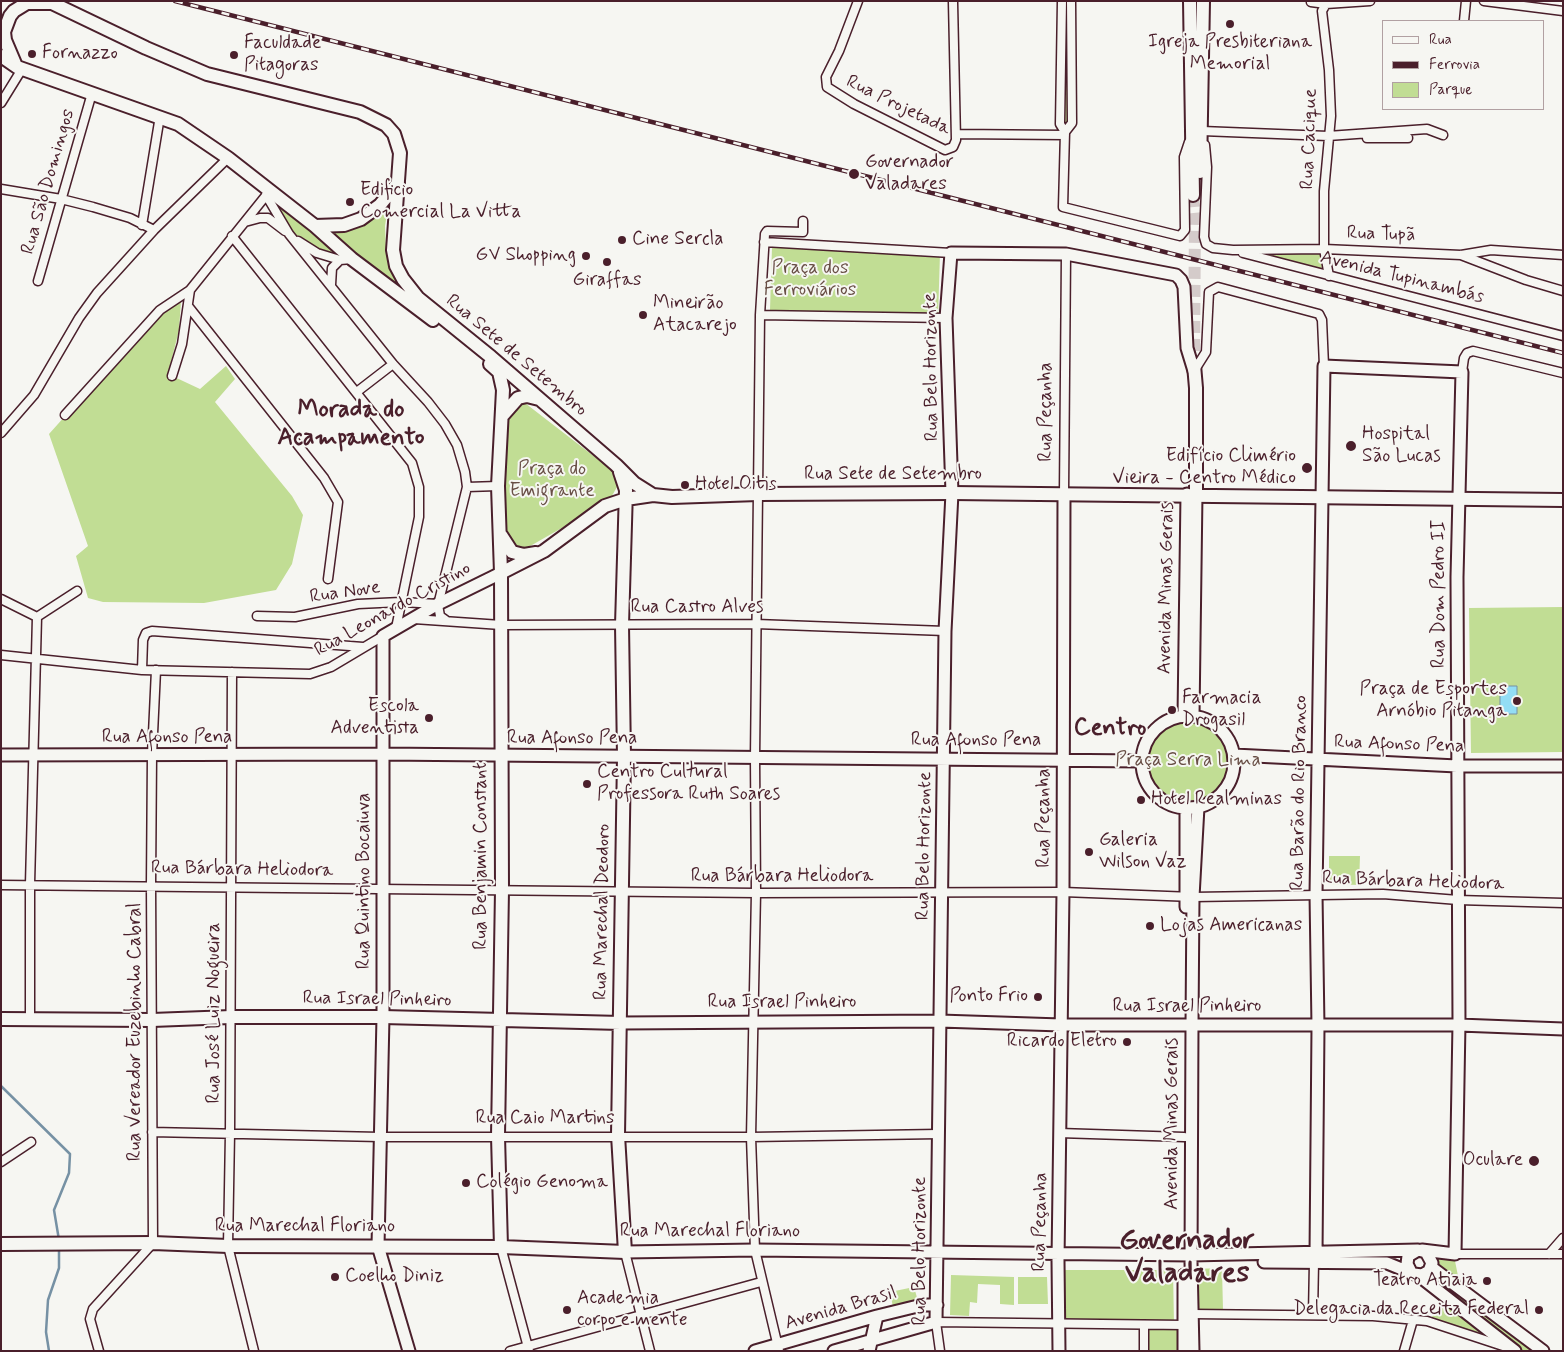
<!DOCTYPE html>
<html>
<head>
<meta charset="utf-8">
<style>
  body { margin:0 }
  #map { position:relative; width:1564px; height:1352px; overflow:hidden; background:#f6f6f2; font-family:Mynerve,sans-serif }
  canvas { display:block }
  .frame { position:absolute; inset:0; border:2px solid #4a1f2b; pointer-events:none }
  .legend { position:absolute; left:1382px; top:20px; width:162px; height:90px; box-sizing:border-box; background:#f6f6f2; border:1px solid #b1a0a2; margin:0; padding:6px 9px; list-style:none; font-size:15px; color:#4a1f2b }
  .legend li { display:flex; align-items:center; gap:10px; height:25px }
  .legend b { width:25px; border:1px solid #b1a0a2 }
</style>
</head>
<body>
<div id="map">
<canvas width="1564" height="1352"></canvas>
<div class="frame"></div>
<ul class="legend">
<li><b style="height:6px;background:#f6f6f2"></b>Rua</li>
<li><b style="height:6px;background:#4a1f2b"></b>Ferrovia</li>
<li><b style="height:14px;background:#c1dd94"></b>Parque</li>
</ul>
</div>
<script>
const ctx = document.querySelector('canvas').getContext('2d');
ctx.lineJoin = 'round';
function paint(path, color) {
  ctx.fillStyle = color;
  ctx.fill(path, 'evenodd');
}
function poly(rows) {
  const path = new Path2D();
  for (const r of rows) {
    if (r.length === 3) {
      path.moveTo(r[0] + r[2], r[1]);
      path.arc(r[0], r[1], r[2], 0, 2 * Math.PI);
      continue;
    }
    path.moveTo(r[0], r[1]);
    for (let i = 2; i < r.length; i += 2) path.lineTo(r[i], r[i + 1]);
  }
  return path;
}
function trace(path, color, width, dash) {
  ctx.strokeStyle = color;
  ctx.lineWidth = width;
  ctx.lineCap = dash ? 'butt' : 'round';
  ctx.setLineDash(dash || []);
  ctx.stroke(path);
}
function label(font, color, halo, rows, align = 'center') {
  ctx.font = font + ' Mynerve,sans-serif';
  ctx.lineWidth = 4;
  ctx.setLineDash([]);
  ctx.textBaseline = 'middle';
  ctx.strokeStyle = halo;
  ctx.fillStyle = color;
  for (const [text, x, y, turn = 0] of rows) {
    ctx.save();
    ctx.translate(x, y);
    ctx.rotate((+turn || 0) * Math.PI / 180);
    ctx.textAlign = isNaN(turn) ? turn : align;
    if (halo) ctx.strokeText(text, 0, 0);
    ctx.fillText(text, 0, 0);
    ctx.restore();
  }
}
paint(poly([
  [1064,1,1069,1,1067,124,1064,124,1062,120],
  [389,200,385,226,386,249,399,289,325,231],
  [276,202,339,254,309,246,298,238,290,232],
  [772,247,940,254,938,317,770,310],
  [1321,251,1322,272,1245,252],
  [181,301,179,330,168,374,200,389,226,366,235,379,215,402,292,496,303,515,292,564,276,590,204,603,103,602,88,598,76,556,88,546,49,434,160,310],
  [525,403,613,471,617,478,617,487,609,501,525,549,512,547,507,537,505,523,505,421,515,404],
  [1563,607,1563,752,1471,753,1469,608],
  [1188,761,40],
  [1329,856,1360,856,1359,885,1329,884],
  [1431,1256,1454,1256,1460,1286,1432,1266],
  [1222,1268,1223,1310,1196,1311,1195,1269],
  [1059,1270,1173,1270,1174,1324,1059,1324],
  [1429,1271,1543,1351,1515,1351,1429,1321,1446,1297,1422,1275],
  [951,1275,1014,1277,1014,1305,1000,1304,1000,1285,978,1284,977,1303,970,1302,969,1316,950,1315],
  [1018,1277,1047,1277,1048,1304,1018,1304],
  [914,1287,918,1301,893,1307,890,1292],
  [1145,1326,1182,1326,1182,1351,1146,1351]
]), '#c1dd94');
const water = poly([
  [1500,686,1517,686,1517,714,1500,714,1500,686]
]);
paint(water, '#93ddf5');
trace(water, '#7691a4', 1);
trace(poly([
  [1,1086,70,1154,69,1173,54,1210,59,1240],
  [49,1351,46,1332,48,1300,59,1268,59,1248]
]), '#7691a4', 2.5);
trace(poly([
  [1193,195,1195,216,1194,365]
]), '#d4cbca', 12, [12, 6]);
const street = poly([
  [858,1,839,51,826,77,827,87,854,104,945,150,953,147,956,140,953,2],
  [1062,1,1060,124,1065,132,1063,207,1180,236,1185,230,1184,157,1189,142],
  [1484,1,1563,11],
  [1311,2,1326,4,1370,1],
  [1326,4,1322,11,1329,70,1331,116,1324,191,1324,249,1329,276],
  [1464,21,1466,1],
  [1,103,22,69],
  [1202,131,1328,136,1427,129,1443,135],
  [1065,132,1072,123,1071,1],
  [956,134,1065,135],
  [1367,138,1408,138],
  [1205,145,1207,167,1204,237,1206,244,1213,248,1233,250,1324,249,1461,255,1491,250,1563,255],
  [1,189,61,199,93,207,130,218,154,230],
  [266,195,289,234,393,364,428,402,445,424,457,445,465,472,467,487,438,605,440,616,447,621],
  [245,222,260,218,268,218,285,231],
  [142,225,160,116],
  [232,236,412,463,419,487,419,517,396,628],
  [298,241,317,253,340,260,352,259],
  [764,242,951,253],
  [1243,253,1563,336],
  [1461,255,1526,280,1563,291],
  [38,281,92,93],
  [331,285,332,268,340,260],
  [188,306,324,478,338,502,328,579],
  [760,315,946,318],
  [1194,371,1206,352,1209,292,1218,287,1319,314,1322,320,1324,366],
  [1462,372,1464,358,1467,353,1473,351,1563,373],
  [172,376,182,344,190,290,268,193],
  [358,391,393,364],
  [65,415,160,310,190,290],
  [1,433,34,395,79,318,97,293,154,230,228,158],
  [467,487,498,486],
  [1064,494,1066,254],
  [1,599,37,617],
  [257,616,295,617,358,604,401,602,438,604],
  [37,617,77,591],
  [414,619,501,625,756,624,945,631],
  [1,655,142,670,310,674,331,667,383,636],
  [142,670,143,640,146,633,152,631,363,647],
  [232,672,230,1133,228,1246,254,1351],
  [1,885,756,893,1063,892,1193,897,1383,894,1458,900,1563,903],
  [30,1019,30,884,37,617],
  [152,1132,380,1137,751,1137,939,1134],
  [1059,1133,1184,1137],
  [1,1162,31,1142],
  [501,1247,529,1351],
  [625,1252,650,1351],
  [1455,1254,1563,1254],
  [1549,1254,1563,1238],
  [1192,1314,1373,1316,1427,1321,1506,1347],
  [1313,1315,1314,1262],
  [1144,1325,1144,1351],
  [99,1351,90,1319,93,1309,153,1243,151,885,152,755,156,670],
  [510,1351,761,1282],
  [779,1351,755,1250,751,1137,756,893,755,758,760,315,765,234,767,231,803,232,803,221],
  [940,1351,936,1322,1184,1325],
  [1404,1351,1413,1320]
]);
const secondary = poly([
  [1188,762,46],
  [1184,716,1187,494],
  [1193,716,1196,494],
  [1,755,382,754,1142,761],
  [1234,755,1457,766,1563,766],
  [1186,907,1186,808],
  [621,1023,940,1021,1061,1025,1459,1025,1563,1029],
  [625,1252,755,1250,1191,1255,1418,1250],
  [1316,1254,1318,1027,1316,894,1324,366,1462,372,1457,577,1459,1023,1455,1254,1422,1250],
  [1264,1262,1387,1263,1414,1274,1422,1275,1429,1271,1432,1263,1426,1252,1418,1250,1408,1256,1407,1264,1411,1272],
  [1431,1267,1543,1351],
  [1418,1275,1515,1351],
  [409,1351,378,1246,383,1017,383,636,438,604,501,573],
  [755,1351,877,1316,922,1305,937,1305],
  [834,1351,936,1322,945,631,952,493,946,318,951,253,1066,254,1176,275,1181,280,1184,287,1187,348,1194,371],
  [869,1351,877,1316],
  [1059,1351,1058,1260,1063,892,1064,494],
  [1184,1351,1184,1275],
  [1193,1351,1191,1262,1192,1025,1193,897,1198,807]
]);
const primary = poly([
  [48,1,146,48,207,74,360,112,386,125,394,134,400,153,393,250,396,266,403,279,418,298,491,357,616,465,634,483,653,495,672,497,758,494,952,493,1563,500],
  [1190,1,1193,195],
  [1,56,17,67,178,124,228,158,315,226,352,259,433,320],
  [16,66,5,40,4,32,10,16,14,11,27,3,51,3],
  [1200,172,1203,1],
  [315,226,344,225,361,219,380,205,398,183],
  [490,364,499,372,503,390,498,486,501,573,502,890,498,1136,501,1247],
  [1194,365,1196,388,1196,494],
  [503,415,518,398,527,396,539,399],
  [501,535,512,552,524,555,536,553],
  [501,573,544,551,605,506,626,499,653,495],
  [1,1019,152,1020,231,1017,383,1017,621,1023],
  [1,1244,153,1243,228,1246,501,1247,625,1252,618,1135,624,757,622,625,626,490,620,472]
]);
trace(street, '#4a1f2b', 11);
trace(secondary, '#4a1f2b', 15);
trace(primary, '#4a1f2b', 16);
trace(street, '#f6f6f2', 8);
trace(secondary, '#f6f6f2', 11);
trace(primary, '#f6f6f2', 12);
const rail = poly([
  [175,1,1563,353]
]);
trace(rail, '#4a1f2b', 4.5);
trace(rail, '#f6f6f2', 2.5, [8]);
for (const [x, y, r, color] of [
  [1230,24,5,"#4a1f2b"],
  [32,54,5,"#4a1f2b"],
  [234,55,5,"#4a1f2b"],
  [854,174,6,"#4a1f2b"],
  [350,202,5,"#4a1f2b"],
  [622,240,5,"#4a1f2b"],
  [586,256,5,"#4a1f2b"],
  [607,262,5,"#4a1f2b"],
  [643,315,5,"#4a1f2b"],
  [1351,446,6,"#4a1f2b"],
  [1307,468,6,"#4a1f2b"],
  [685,485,5,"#4a1f2b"],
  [1517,701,5,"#4a1f2b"],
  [1172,710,5,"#4a1f2b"],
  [429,718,5,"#4a1f2b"],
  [587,784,5,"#4a1f2b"],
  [1141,800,5,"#4a1f2b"],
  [1089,852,5,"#4a1f2b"],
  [1150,926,5,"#4a1f2b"],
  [1038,997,5,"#4a1f2b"],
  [1127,1042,5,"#4a1f2b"],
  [1534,1161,6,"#4a1f2b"],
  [466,1183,5,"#4a1f2b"],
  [335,1277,5,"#4a1f2b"],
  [1487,1281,5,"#4a1f2b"],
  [567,1310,5,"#4a1f2b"],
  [1539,1310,5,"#4a1f2b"]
]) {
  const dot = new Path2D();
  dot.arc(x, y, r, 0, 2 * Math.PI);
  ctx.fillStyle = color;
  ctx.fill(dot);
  trace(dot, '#f6f6f2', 2);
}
label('19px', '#4a1f2b', '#f6f6f2', [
  ["Igreja Presbiteriana",1230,43,"center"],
  ["Memorial",1230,65,"center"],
  ["Faculdade",244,44],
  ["Pitagoras",244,66],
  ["Fornazzo",42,54],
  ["Governador",865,163],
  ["Valadares",865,185],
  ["Edificio",360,191],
  ["Comercial La Vitta",360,213],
  ["Cine Sercla",632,240],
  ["GV Shopping",576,256,"right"],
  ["Giraffas",607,281,"center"],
  ["Mineirão",653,304],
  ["Atacarejo",653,326],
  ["Hospital",1362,435],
  ["São Lucas",1362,457],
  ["Edifício Climério",1296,457,"right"],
  ["Vieira - Centro Médico",1296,479,"right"],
  ["Hotel Oitis",695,485],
  ["Praça de Esportes",1507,690,"right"],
  ["Arnóbio Pitanga",1507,712,"right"],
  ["Farmacia",1182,699],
  ["Drogasil",1182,721],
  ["Escola",419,707,"right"],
  ["Adventista",419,729,"right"],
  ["Centro Cultural",597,773],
  ["Professora Ruth Soares",597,795],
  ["Hotel Realminas",1151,800],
  ["Galeria",1099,841],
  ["Wilson Vaz",1099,863],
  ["Lojas Americanas",1160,926],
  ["Ponto Frio",1028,997,"right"],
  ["Ricardo Eletro",1117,1042,"right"],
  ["Oculare",1523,1161,"right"],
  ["Colégio Genoma",476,1183],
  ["Coelho Diniz",345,1277],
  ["Teatro Atiaia",1477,1281,"right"],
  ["Academia",577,1299],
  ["corpo e mente",577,1321],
  ["Delegacia da Receita Federal",1529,1310,"right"]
], 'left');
label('19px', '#4a1f2b', '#f6f6f2', [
  ["Rua Projetada",898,106,26],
  ["Rua Cacique",1310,139,-88],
  ["Rua São Domingos",49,182,-74],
  ["Rua Tupã",1381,235,2],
  ["Avenida Tupinambás",1402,278,14],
  ["Rua Sete de Setembro",516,356,40],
  ["Rua Belo Horizonte",932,367,-91],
  ["Rua Peçanha",1047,412,-90],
  ["Rua Sete de Setembro",893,475],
  ["Avenida Minas Gerais",1167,588,-89],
  ["Rua Nove",345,593,-8],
  ["Rua Dom Pedro II",1440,594,-90],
  ["Rua Castro Alves",697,608],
  ["Rua Leonardo Cristino",393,610,-29],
  ["Rua Afonso Pena",167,738],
  ["Rua Afonso Pena",572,739],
  ["Rua Afonso Pena",976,741],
  ["Rua Afonso Pena",1399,745,2],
  ["Rua Barão do Rio Branco",1300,793,-89],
  ["Rua Peçanha",1045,818,-90],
  ["Rua Belo Horizonte",925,846,-89],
  ["Rua Benjamin Constant",482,856,-90],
  ["Rua Bárbara Heliodora",242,870,1],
  ["Rua Bárbara Heliodora",782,877],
  ["Rua Quintino Bocaiuva",365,881,-90],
  ["Rua Bárbara Heliodora",1413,882,2],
  ["Rua Marechal Deodoro",603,912,-89],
  ["Rua Israel Pinheiro",377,1000,1],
  ["Rua Israel Pinheiro",782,1003],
  ["Rua Israel Pinheiro",1187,1007],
  ["Rua José Luiz Nogueira",215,1013,-90],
  ["Rua Vereador Euzebinho Cabral",136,1032,-90],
  ["Rua Caio Martins",545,1119],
  ["Avenida Minas Gerais",1173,1124,-90],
  ["Rua Peçanha",1041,1222,-89],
  ["Rua Marechal Floriano",305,1227],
  ["Rua Marechal Floriano",710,1232],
  ["Rua Belo Horizonte",921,1251,-90],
  ["Avenida Brasil",841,1309,-16]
]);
label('19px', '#684e45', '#f6f6f2', [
  ["Praça dos",810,269],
  ["Ferroviários",810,291],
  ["Praça do",552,470],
  ["Emigrante",552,492],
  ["Praça Serra Lima",1188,761]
]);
label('bold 24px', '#4a1f2b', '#f6f6f2', [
  ["Morada do",351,411],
  ["Acampamento",351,439],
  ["Centro",1110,729]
]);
label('bold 29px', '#4a1f2b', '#f6f6f2', [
  ["Governador",1187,1242],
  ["Valadares",1187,1275]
]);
</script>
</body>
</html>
